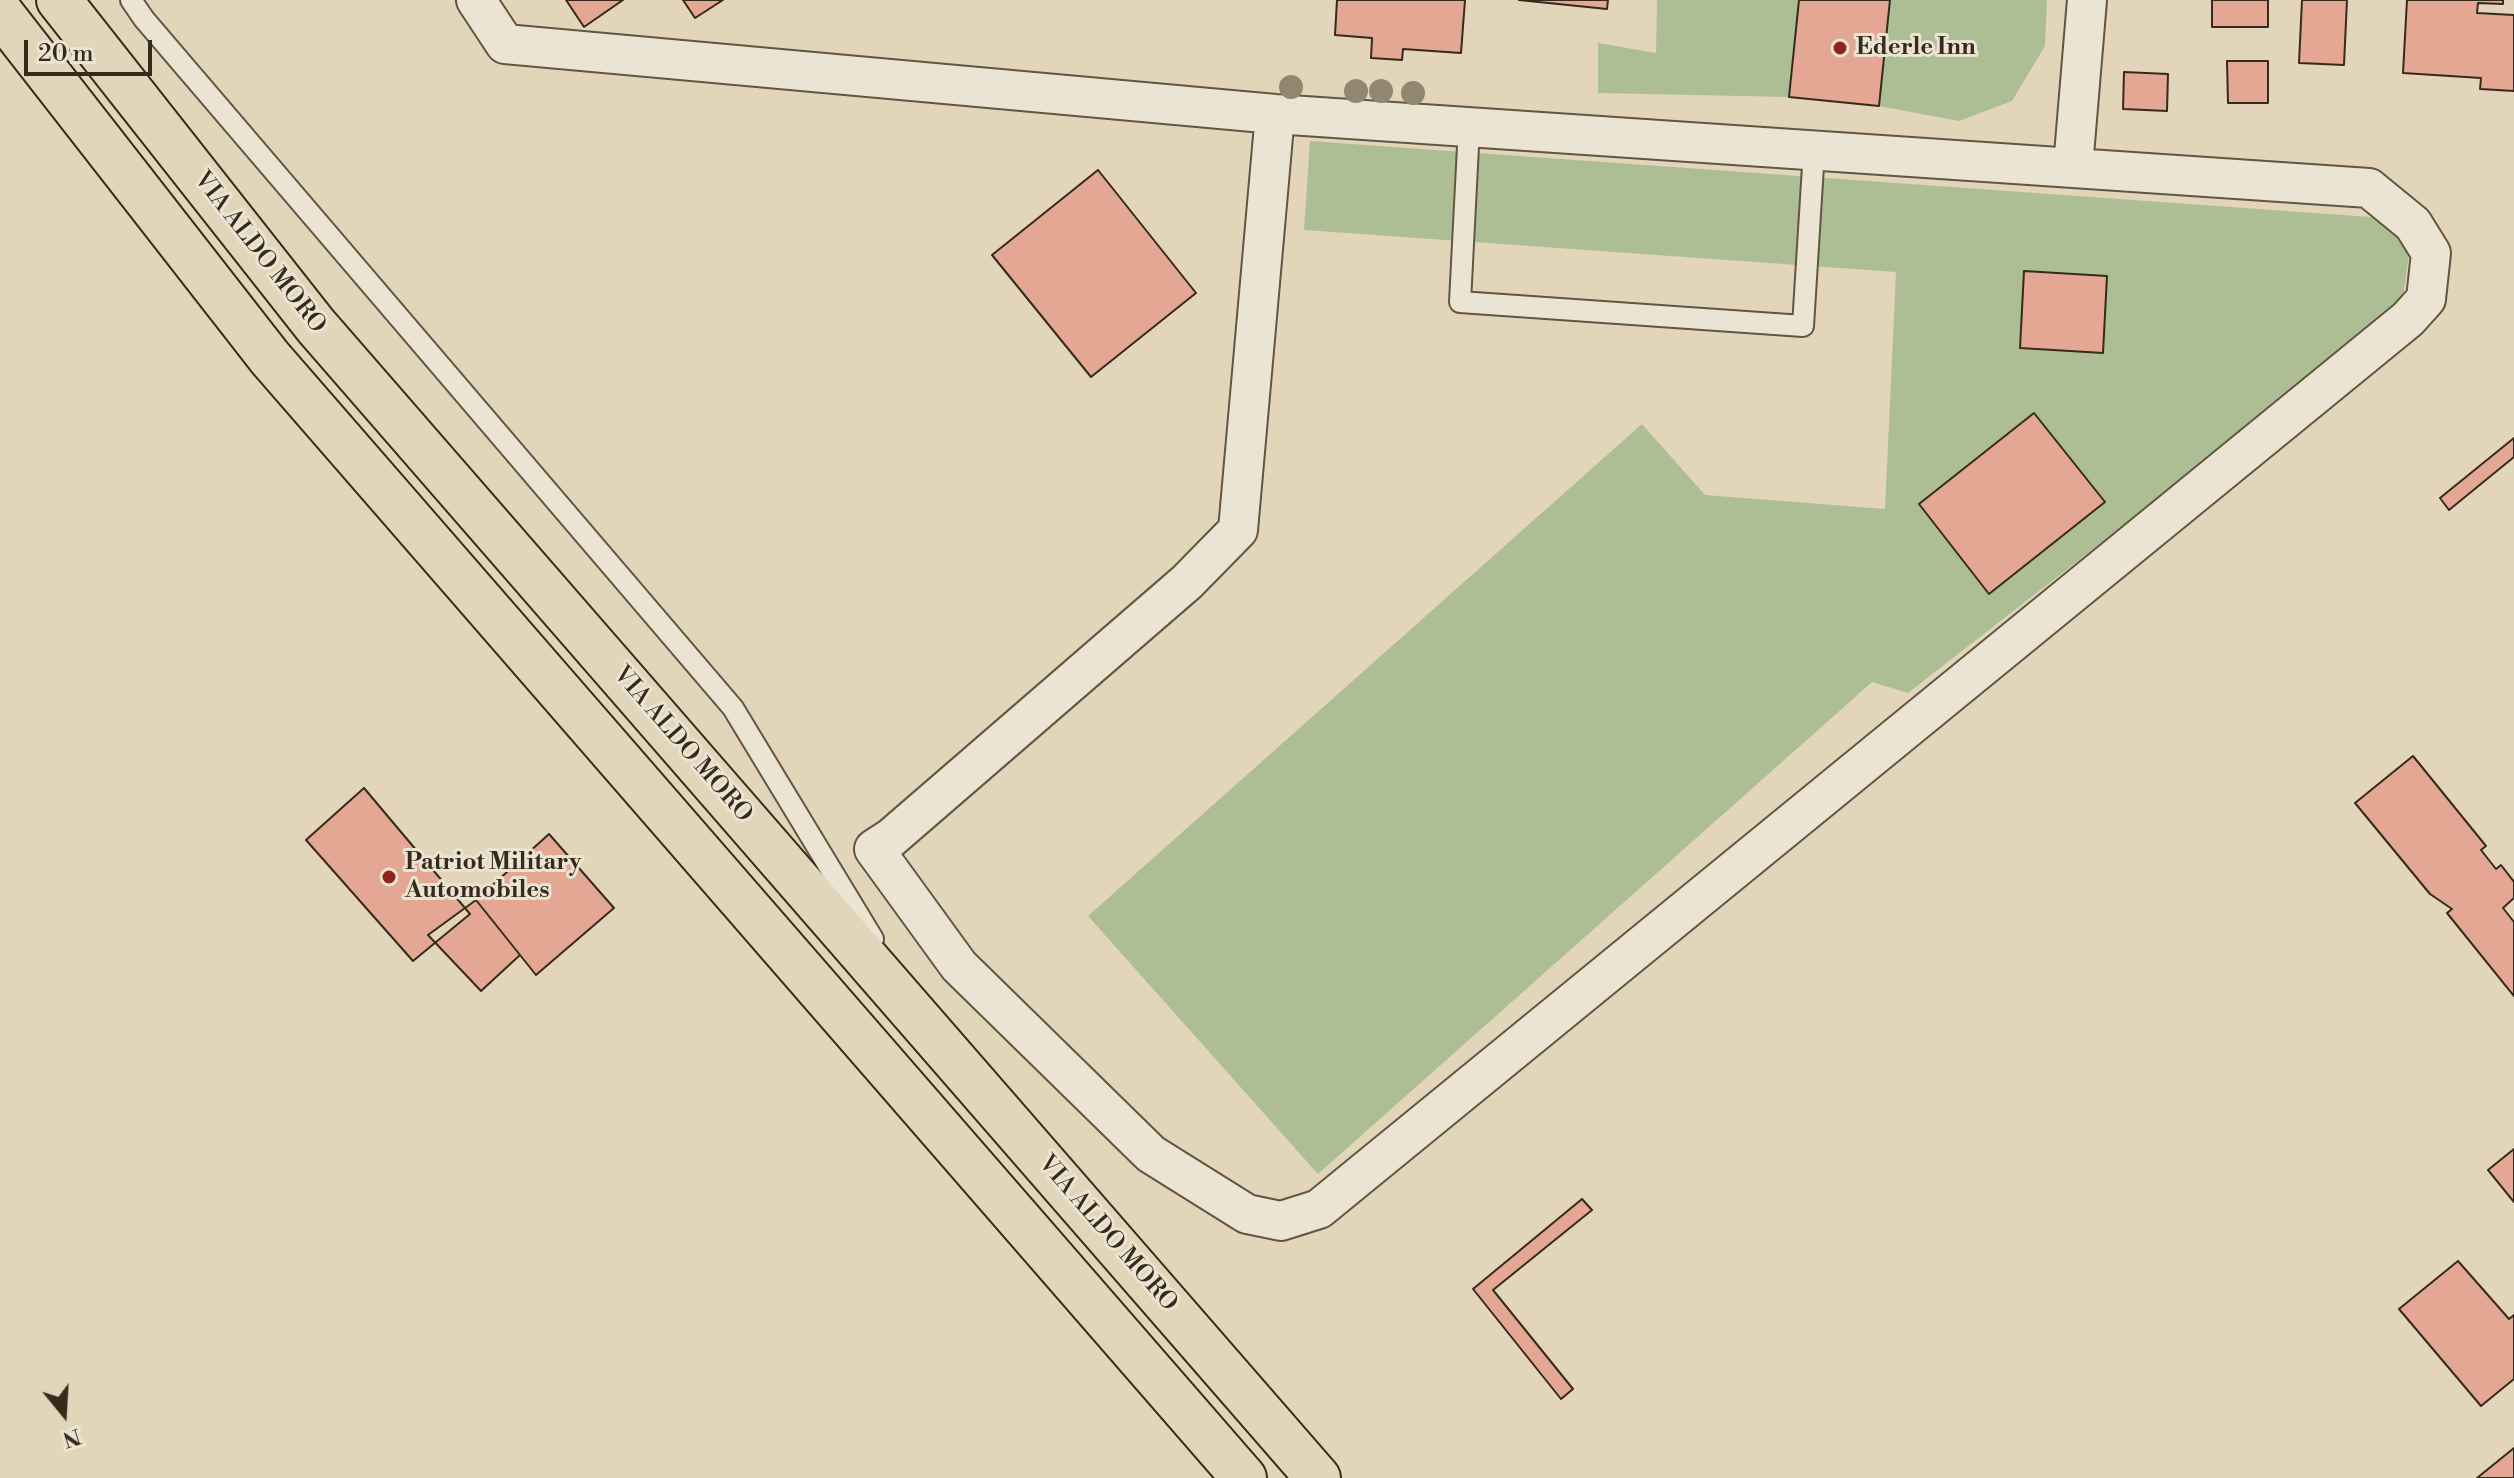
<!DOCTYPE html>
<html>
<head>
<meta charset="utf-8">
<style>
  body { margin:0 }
  #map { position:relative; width:2514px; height:1478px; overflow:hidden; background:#e2d5b9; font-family:"Libre Bodoni",serif }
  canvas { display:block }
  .north { position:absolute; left:24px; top:1374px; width:80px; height:80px; -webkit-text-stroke:6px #ece4d2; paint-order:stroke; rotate:162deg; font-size:22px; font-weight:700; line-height:32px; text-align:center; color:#362a1c }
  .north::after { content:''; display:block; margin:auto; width:28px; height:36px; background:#362a1c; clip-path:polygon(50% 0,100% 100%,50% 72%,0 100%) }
  .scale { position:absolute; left:24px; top:40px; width:128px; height:36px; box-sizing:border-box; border:4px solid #362a1c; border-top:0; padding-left:10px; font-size:24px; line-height:28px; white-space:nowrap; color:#362a1c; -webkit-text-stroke:6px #ece4d2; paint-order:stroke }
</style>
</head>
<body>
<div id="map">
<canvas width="2514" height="1478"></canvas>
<div class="north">N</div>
<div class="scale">20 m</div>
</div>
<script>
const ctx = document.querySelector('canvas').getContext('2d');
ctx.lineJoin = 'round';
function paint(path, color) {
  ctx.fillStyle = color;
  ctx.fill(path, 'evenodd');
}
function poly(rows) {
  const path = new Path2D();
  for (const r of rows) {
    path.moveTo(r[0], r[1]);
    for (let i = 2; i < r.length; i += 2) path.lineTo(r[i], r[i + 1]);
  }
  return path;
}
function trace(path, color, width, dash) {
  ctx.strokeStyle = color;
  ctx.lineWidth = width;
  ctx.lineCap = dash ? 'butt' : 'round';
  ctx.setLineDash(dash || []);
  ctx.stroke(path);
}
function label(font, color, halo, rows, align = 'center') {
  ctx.font = font + ' "Libre Bodoni",serif';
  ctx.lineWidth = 6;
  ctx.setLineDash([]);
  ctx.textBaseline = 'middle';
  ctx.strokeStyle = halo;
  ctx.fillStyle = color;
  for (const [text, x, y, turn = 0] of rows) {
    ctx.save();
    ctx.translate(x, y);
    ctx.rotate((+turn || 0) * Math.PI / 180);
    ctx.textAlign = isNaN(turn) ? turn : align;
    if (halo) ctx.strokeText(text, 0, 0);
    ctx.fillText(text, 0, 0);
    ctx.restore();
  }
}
paint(poly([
  [1657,0,1799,0,1789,97,1598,93,1598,43,1656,53],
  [1890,0,2047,0,2045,46,2012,101,1959,121,1879,106],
  [1310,141,2384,218,2409,254,2403,298,2273,409,1908,693,1872,682,1318,1174,1088,916,1642,424,1705,495,1885,509,1896,272,1304,230]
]), '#aebe94');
const building = poly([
  [566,0,623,0,584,27,566,0],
  [683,0,723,0,695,18,683,0],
  [1337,0,1465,0,1461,53,1403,49,1402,60,1371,58,1372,38,1335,35,1337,0],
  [1519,0,1608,0,1607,9,1519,0],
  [1799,0,1890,0,1879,106,1789,97,1799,0],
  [2212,0,2268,0,2268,27,2212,27,2212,0],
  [2302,0,2347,0,2344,65,2299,63,2302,0],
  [2407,0,2503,0,2503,4,2478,3,2477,13,2514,15,2514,91,2480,89,2481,78,2403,73,2407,0],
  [2227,61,2268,61,2268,103,2228,103,2227,61],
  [2124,72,2168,74,2167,111,2123,109,2124,72],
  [1098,170,1196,293,1091,377,992,255,1098,170],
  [2024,271,2107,276,2103,353,2020,348,2024,271],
  [2034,413,2105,502,1989,594,1919,504,2034,413],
  [2514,438,2514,457,2449,510,2440,498,2514,438],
  [2413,756,2486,846,2481,850,2496,869,2501,865,2514,882,2514,898,2503,908,2514,922,2514,996,2447,913,2452,909,2430,894,2355,803,2413,756],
  [364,788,470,914,413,961,306,840,364,788],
  [549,834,614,908,536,975,476,900,549,834],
  [476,900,520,955,481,991,428,935,476,900],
  [2514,1149,2514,1202,2488,1170,2514,1149],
  [1582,1199,1592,1210,1493,1290,1573,1389,1561,1399,1473,1289,1582,1199],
  [2458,1261,2509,1319,2514,1315,2514,1379,2481,1406,2399,1309,2458,1261],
  [2514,1448,2514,1478,2477,1478,2514,1448]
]);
paint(building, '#e3a793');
trace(building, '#362a1c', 2);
const service = poly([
  [131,0,144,19,733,708,873,939],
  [1469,127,1460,302,1803,326,1814,150]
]);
const minor = poly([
  [476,0,505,44,1275,114,2369,188,2413,224,2431,253,2426,299,2408,319,1319,1209,1281,1221,1247,1214,1151,1154,959,966,874,849,891,838,1187,582,1238,530,1275,114],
  [2073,167,2087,0]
]);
const primary = poly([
  [59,0,316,326,1318,1478],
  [0,12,270,358,1244,1478]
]);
trace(service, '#615543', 24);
trace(minor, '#615543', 42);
trace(primary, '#362a1c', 48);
trace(service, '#ece4d2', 20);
trace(minor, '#ece4d2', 38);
trace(primary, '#e2d5b9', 44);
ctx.fillStyle = '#918770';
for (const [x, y] of [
  [1291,87],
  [1356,91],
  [1381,91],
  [1413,93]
]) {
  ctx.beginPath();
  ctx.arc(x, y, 12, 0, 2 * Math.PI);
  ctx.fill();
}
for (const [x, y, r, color] of [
  [1840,48,8,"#8f2418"],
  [389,877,8,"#8f2418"]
]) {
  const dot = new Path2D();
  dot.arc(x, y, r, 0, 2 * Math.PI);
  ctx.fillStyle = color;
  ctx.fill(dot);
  trace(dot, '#ece4d2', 3);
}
label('bold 24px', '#362a1c', '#ece4d2', [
  ["Ederle Inn",1856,48],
  ["Patriot Military",405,863],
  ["Automobiles",405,891]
], 'left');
label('24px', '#362a1c', '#ece4d2', [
  ["VIA ALDO MORO",259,253,52],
  ["VIA ALDO MORO",682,745,49],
  ["VIA ALDO MORO",1107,1234,49]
]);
</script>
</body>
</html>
